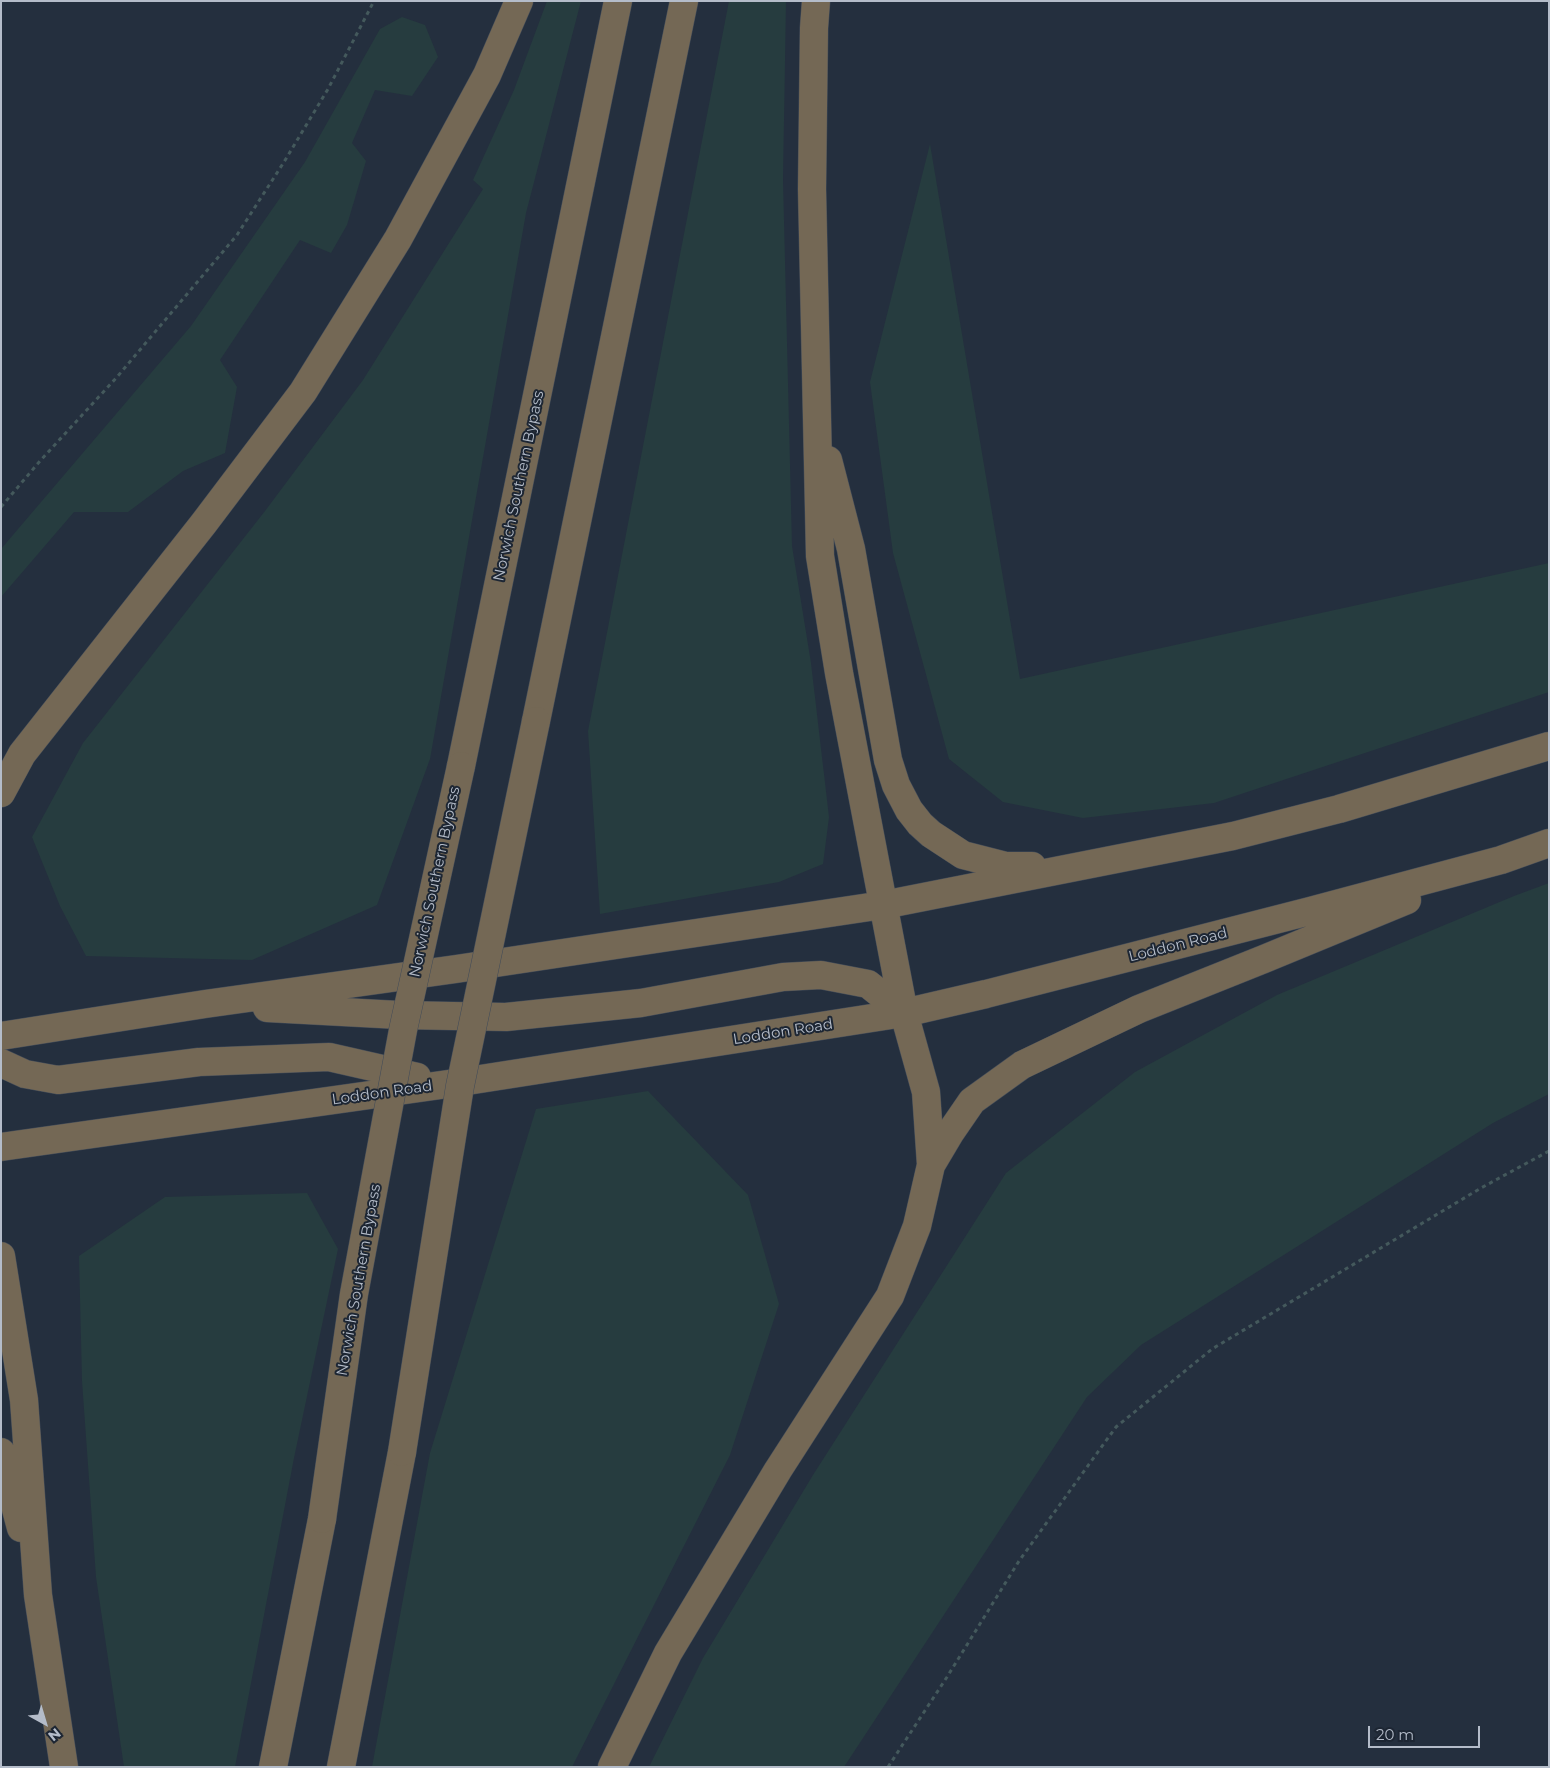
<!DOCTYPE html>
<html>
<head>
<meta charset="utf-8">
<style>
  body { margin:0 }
  #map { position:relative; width:1550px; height:1768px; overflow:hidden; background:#242f3e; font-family:Montserrat,sans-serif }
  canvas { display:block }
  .frame { position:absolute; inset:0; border:2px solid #b4bcc9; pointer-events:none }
  .north { position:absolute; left:20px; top:1698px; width:50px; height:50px; -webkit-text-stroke:4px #1d2633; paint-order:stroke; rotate:141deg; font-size:14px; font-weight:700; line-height:20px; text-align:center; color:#b4bcc9 }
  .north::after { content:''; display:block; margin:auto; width:18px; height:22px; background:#b4bcc9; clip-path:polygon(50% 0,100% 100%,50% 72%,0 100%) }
  .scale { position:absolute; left:1368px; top:1726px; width:112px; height:22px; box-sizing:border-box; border:2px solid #b4bcc9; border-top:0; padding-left:6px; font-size:15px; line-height:18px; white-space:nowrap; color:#b4bcc9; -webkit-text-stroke:4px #1d2633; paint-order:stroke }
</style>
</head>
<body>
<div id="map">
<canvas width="1550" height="1768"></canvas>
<div class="frame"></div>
<div class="north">N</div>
<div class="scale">20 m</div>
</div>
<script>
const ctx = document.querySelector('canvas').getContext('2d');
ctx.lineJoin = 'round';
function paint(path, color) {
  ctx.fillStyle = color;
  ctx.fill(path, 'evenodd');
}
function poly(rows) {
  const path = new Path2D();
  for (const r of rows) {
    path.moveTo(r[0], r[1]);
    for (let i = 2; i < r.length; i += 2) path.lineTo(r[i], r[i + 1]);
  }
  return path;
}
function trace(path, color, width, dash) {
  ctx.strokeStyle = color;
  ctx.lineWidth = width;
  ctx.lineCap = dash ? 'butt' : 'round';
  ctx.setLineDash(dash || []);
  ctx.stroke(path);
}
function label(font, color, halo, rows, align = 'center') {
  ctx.font = font + ' Montserrat,sans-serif';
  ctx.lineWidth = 4;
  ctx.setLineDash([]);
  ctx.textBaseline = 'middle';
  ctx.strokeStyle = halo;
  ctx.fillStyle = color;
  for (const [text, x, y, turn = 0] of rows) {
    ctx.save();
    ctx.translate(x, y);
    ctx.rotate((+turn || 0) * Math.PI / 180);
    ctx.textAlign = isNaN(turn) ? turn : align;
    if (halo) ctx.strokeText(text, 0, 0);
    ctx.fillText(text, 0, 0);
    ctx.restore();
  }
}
paint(poly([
  [547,1,581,1,526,213,430,759,377,905,252,960,86,956,60,906,32,837,83,743,265,511,363,380,483,189,473,180,514,90],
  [729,1,786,1,783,180,792,546,811,663,829,817,823,864,779,882,600,914,588,731],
  [402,17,425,25,438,57,412,96,375,90,352,143,366,161,347,225,331,253,300,240,220,360,237,387,225,453,183,471,128,512,74,512,1,597,1,549,191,326,305,162,380,29],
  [930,144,1020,679,1549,563,1549,692,1214,803,1083,818,1003,802,949,759,893,553,870,382],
  [1549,883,1549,1094,1493,1123,1141,1345,1087,1397,844,1767,649,1767,703,1658,813,1475,1006,1173,1135,1072,1277,995,1514,896],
  [648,1091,748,1195,779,1304,730,1455,572,1767,372,1767,430,1453,536,1109],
  [307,1193,338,1249,294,1458,235,1767,124,1767,96,1577,82,1381,79,1256,165,1197]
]), '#263c3f');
const highway = poly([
  [828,460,851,549,888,760,896,785,909,810,920,824,931,834,963,855,1006,866,1032,866],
  [536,721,684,1],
  [461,766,618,1],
  [1,793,22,754,204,523,303,392,398,239,487,75,519,1],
  [267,1008,399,1015,506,1017,641,1003,783,977,821,975,868,984,904,1013],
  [1,1036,205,1004,456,969,883,905,1233,836,1339,809,1549,746],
  [1,1063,25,1074,58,1080,199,1062,329,1057,417,1077],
  [1,1147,448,1084,904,1013,986,994,1310,911,1501,860,1549,843],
  [931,1165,950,1133,972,1101,1022,1065,1139,1009,1264,959,1407,900],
  [1,1256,24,1400,38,1595,64,1767],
  [1,1452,21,1528],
  [273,1767,322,1519],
  [341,1767,402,1452],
  [612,1767,668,1653,778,1470,890,1296,917,1226,931,1165,926,1092,904,1013,839,673,820,556,812,189,814,28,816,1]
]);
trace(highway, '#434c59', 29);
trace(poly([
  [1,507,40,461,117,377,237,235,284,162,328,89,374,1],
  [888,1767,947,1677,1019,1561,1116,1427,1212,1349,1481,1188,1549,1151]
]), '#44595c', 3, [4, 4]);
trace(highway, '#746855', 28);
const highwayBridge = poly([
  [402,1452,460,1086,536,721],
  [322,1519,354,1294,403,1030,461,766]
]);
trace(highwayBridge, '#434c59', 29, []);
trace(highwayBridge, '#746855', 28);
label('15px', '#b4bcc9', '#1d2633', [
  ["Norwich Southern Bypass",519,486,-78],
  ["Norwich Southern Bypass",435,882,-78],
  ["Loddon Road",1178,945,-14],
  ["Loddon Road",783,1032,-9],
  ["Loddon Road",382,1093,-8],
  ["Norwich Southern Bypass",359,1280,-80]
]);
</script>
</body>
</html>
